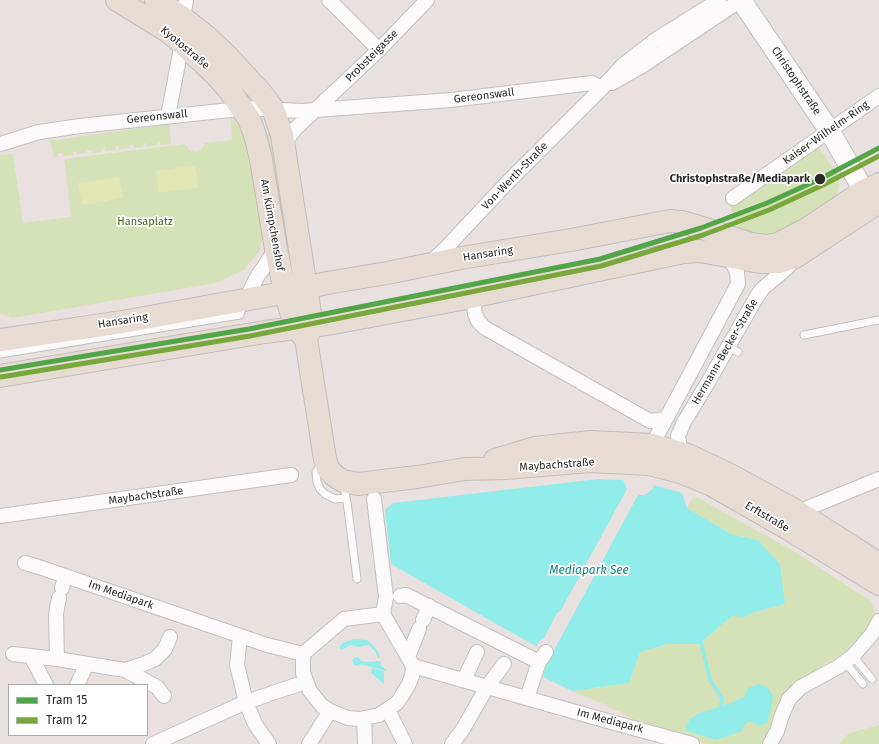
<!DOCTYPE html>
<html>
<head>
<meta charset="utf-8">
<style>
  body { margin:0 }
  #map { position:relative; width:879px; height:744px; overflow:hidden; background:#e8e1df; font-family:"Fira Sans",sans-serif }
  canvas { display:block }
  .legend { position:absolute; left:8px; top:684px; width:140px; height:52px; box-sizing:border-box; background:#fff; border:1px solid #a9a9a9; margin:0; padding:5px 7px; list-style:none; font-size:12px; color:#292929 }
  .legend li { display:flex; align-items:center; gap:8px; height:20px }
  .legend b { width:20px; border:1px solid #a9a9a9 }
</style>
</head>
<body>
<div id="map">
<canvas width="879" height="744"></canvas>
<ul class="legend">
<li><b style="height:5px;background:#52a649"></b>Tram 15</li>
<li><b style="height:5px;background:#78a73b"></b>Tram 12</li>
</ul>
</div>
<script>
const ctx = document.querySelector('canvas').getContext('2d');
ctx.lineJoin = 'round';
function paint(path, color) {
  ctx.fillStyle = color;
  ctx.fill(path, 'evenodd');
}
function poly(rows) {
  const path = new Path2D();
  for (const r of rows) {
    path.moveTo(r[0], r[1]);
    for (let i = 2; i < r.length; i += 2) path.lineTo(r[i], r[i + 1]);
  }
  return path;
}
function trace(path, color, width, dash) {
  ctx.strokeStyle = color;
  ctx.lineWidth = width;
  ctx.lineCap = dash ? 'butt' : 'round';
  ctx.setLineDash(dash || []);
  ctx.stroke(path);
}
function label(font, color, halo, rows, align = 'center') {
  ctx.font = font + ' "Fira Sans",sans-serif';
  ctx.lineWidth = 3.5;
  ctx.setLineDash([]);
  ctx.textBaseline = 'middle';
  ctx.strokeStyle = halo;
  ctx.fillStyle = color;
  for (const [text, x, y, turn = 0] of rows) {
    ctx.save();
    ctx.translate(x, y);
    ctx.rotate((+turn || 0) * Math.PI / 180);
    ctx.textAlign = isNaN(turn) ? turn : align;
    if (halo) ctx.strokeText(text, 0, 0);
    ctx.fillText(text, 0, 0);
    ctx.restore();
  }
}
paint(poly([
  [231,117,234,120,240,129,252,159,265,227,259,251,244,270,216,283,12,318,0,313,0,155,13,154,23,223,71,217,64,159,185,144,190,151,198,152,204,146,204,143,232,140],
  [169,124,171,144,161,145,160,142,157,142,157,145,147,147,146,143,143,144,144,147,134,148,133,144,129,145,129,148,119,149,119,146,115,147,115,150,105,151,105,148,101,149,101,152,92,153,91,150,87,150,87,153,77,154,76,151,73,152,73,155,63,156,63,153,58,153,58,157,54,157,52,146,49,141],
  [274,132,293,265,288,266,263,136],
  [816,144,840,178,838,190,835,199,772,240,740,229,734,220,731,210,731,201],
  [694,496,792,550,871,601,875,614,865,631,846,651,797,682,768,738,762,744,706,744,636,722,621,712,610,708,608,706,572,691,629,683,640,652,668,644,699,644,732,615,744,617,751,613,785,604,780,564,758,540,733,535,687,508],
  [879,725,879,744,839,744,846,736,850,733]
]), '#d5e2b7');
paint(poly([
  [195,165,199,187,159,193,156,171],
  [119,177,123,198,82,205,78,183]
]), '#e2e6b4');
paint(poly([
  [598,479,623,480,627,489,638,495,644,495,648,493,654,487,654,485,682,493,687,508,733,535,758,540,780,564,785,604,751,613,744,617,732,616,699,644,668,644,640,652,629,683,572,691,541,676,552,654,546,652,391,564,385,510,393,503],
  [354,639,366,640,371,643,378,652,380,658,378,658,375,651,370,646,366,645,359,647,350,645,342,650,339,647,343,643],
  [356,657,359,658,361,661,366,662,380,661,381,665,387,671,360,664,357,666,354,665,352,660],
  [372,668,384,671,384,684,371,673],
  [759,684,768,688,773,696,772,704,767,723,758,726,753,722,747,722,743,727,742,731,716,740,685,730,690,719,700,713,733,702,745,696,748,688]
]), '#91ecea');
paint(poly([
  [627,489,638,495,552,654,546,652,536,647,539,641,544,638,557,613,561,610]
]), '#e8e1df');
trace(poly([
  [701,642,710,680,722,698,721,706]
]), '#91ecea', 3.5);
const lane = poly([
  [804,335,879,320],
  [728,347,738,352],
  [0,354,240,315,244,303],
  [322,463,316,472,317,482,320,489,325,494,335,499,346,498],
  [343,483,347,502,357,579],
  [853,656,872,679],
  [845,662,863,684]
]);
const street = poly([
  [329,0,379,50],
  [183,18,186,0],
  [612,83,642,66,741,0],
  [168,116,182,43],
  [0,144,39,132,80,126,230,110,243,108,302,111,451,100,592,83,602,88],
  [283,144,296,128,379,50,427,0],
  [733,198,879,96],
  [431,262,444,250,505,185,602,88,624,64,654,41,719,0],
  [473,296,475,314,478,321,485,328,650,421,665,419],
  [246,299,257,277,276,249],
  [652,445,738,284,737,272,732,262,725,255],
  [688,455,680,448,678,436,684,422,707,384,756,298,762,289,787,268,794,259],
  [374,499,386,597,383,614],
  [0,516,291,475],
  [795,517,798,512,879,479],
  [25,563,39,567,267,645,303,654],
  [62,588,65,576],
  [400,596,406,595,539,662],
  [383,614,413,666,412,676,408,686,397,703,379,715,359,719,348,718,330,711,322,706,310,691,303,673,303,654,344,619,383,614],
  [423,620,429,606],
  [240,636,237,665,246,702,255,724,269,744],
  [13,654,57,659,125,670,157,687,164,696],
  [31,656,46,685],
  [408,657,419,629],
  [57,659,56,614,59,598],
  [413,666,611,722,692,744],
  [125,670,141,665,155,659,165,649,170,637],
  [464,680,477,652],
  [77,685,87,664],
  [272,693,306,682],
  [527,698,539,662,546,652],
  [388,710,405,744],
  [364,718,365,744],
  [153,744,246,702,267,695],
  [309,744,330,711],
  [452,744,463,729,487,687,504,664],
  [770,744,777,731,782,715,789,699,801,687,838,667,853,656,872,634,879,621]
]);
const secondary = poly([
  [741,0,829,130,872,205]
]);
const primary = poly([
  [117,0,169,32,182,43,216,75,230,91,249,119,255,135,261,159,276,249,285,292,296,328,306,339,325,459,328,469,335,476,343,481,358,484,417,477,465,469,506,468,590,461,649,464,680,472,712,485,787,528,879,584],
  [156,0,183,18,207,37,228,57,262,94,273,109,282,135,312,326,306,339],
  [0,340,122,322,272,295,327,283,387,273,461,258,571,240,670,221,682,222,696,226,751,244,766,246,778,244,807,229,864,191,879,184],
  [0,376,265,332,333,323,461,299,684,252,700,251,760,262,779,262,795,257,879,202],
  [495,460,535,448,591,442,652,445,688,455,730,475,798,512,879,564]
]);
trace(lane, '#c1c0c1', 9);
trace(street, '#c1c0c1', 16);
trace(secondary, '#c1c0c1', 22);
trace(primary, '#c0bebd', 24);
trace(lane, '#fcfafa', 7);
trace(street, '#fcfafa', 14);
trace(secondary, '#fcfafa', 20);
trace(primary, '#e6dcd3', 22);
trace(poly([
  [0,370,249,329,600,259,701,228,767,203,820,179,879,148]
]), '#52a649', 5);
trace(poly([
  [1,377,250,336,601,266,703,235,769,210,823,185,879,156]
]), '#78a73b', 5);
for (const [x, y, r, color] of [
  [820,179,6,"#292929"]
]) {
  const dot = new Path2D();
  dot.arc(x, y, r, 0, 2 * Math.PI);
  ctx.fillStyle = color;
  ctx.fill(dot);
  trace(dot, '#fff', 1.5);
}
label('11px', '#292929', '#fff', [
  ["Kyotostraße",185,48,40],
  ["Probsteigasse",372,56,-45],
  ["Christophstraße",796,81,56],
  ["Gereonswall",484,96,-7],
  ["Gereonswall",157,117,-6],
  ["Kaiser-Wilhelm-Ring",826,133,-35],
  ["Von-Werth-Straße",515,176,-46],
  ["Am Kümpchenshof",272,225,80],
  ["Hansaring",488,254,-9],
  ["Hansaring",123,321,-9],
  ["Hermann-Becker-Straße",725,352,-60],
  ["Maybachstraße",557,465,-4],
  ["Maybachstraße",146,496,-8],
  ["Erftstraße",767,517,30],
  ["Im Mediapark",121,595,19],
  ["Im Mediapark",610,721,15]
]);
label('bold 11px', '#292929', '#fff', [
  ["Christophstraße/Mediapark",810,179]
], 'right');
label('11px', '#3f6719', '#fff', [
  ["Hansaplatz",145,222]
]);
label('italic 12px', '#0c7f86', '#fff', [
  ["Mediapark See",589,571]
]);
</script>
</body>
</html>
